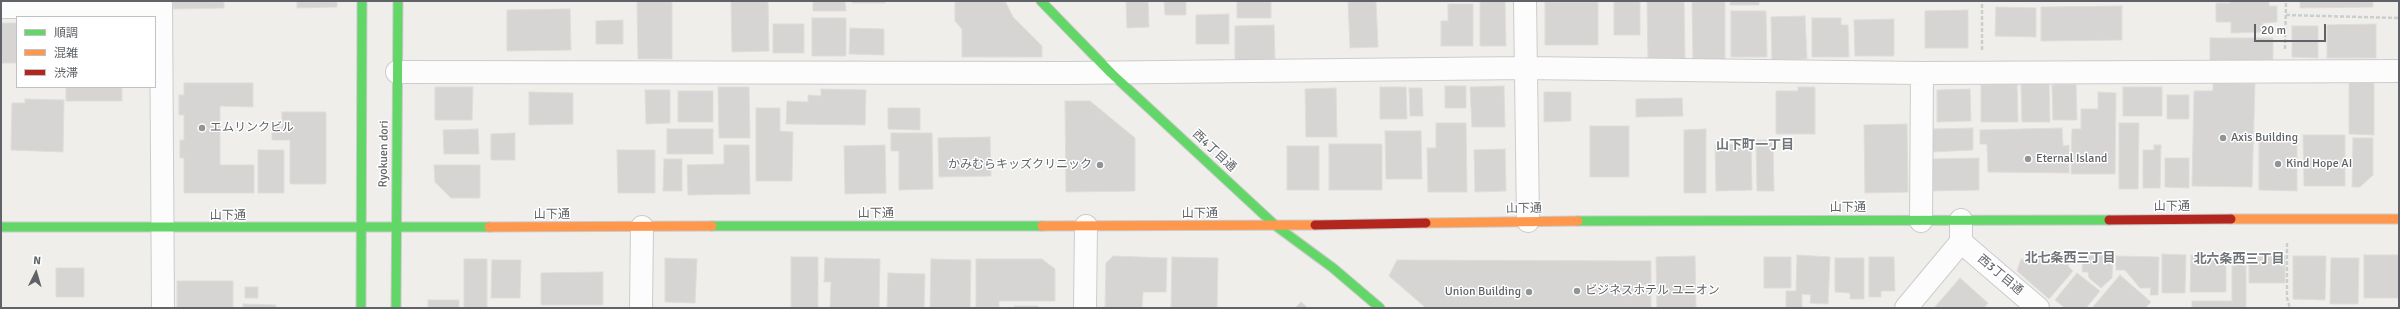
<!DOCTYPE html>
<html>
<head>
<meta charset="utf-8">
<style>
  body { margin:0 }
  #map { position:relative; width:2400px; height:309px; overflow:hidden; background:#efeeea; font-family:Signika,"Noto Sans JP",sans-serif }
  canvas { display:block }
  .frame { position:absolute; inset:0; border:2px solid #5f6368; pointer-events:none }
  .legend { position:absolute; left:16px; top:16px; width:140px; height:72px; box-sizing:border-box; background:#fff; border:1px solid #bfc1c3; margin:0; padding:5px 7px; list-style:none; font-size:12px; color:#5f6368 }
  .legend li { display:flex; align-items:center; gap:8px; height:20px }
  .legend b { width:20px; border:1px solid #bfc1c3 }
  .north { position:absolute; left:16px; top:253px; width:40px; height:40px; -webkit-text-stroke:3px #fff; paint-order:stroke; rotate:5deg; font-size:11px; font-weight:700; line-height:16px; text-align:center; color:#5f6368 }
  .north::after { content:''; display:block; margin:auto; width:14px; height:18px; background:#5f6368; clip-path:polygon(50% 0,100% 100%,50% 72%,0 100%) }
  .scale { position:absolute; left:2254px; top:24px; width:72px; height:18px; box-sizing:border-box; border:2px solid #5f6368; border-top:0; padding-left:5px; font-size:12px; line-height:14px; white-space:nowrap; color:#5f6368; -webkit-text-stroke:3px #fff; paint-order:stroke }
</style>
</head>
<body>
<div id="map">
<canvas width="2400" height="309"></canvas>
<div class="frame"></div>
<ul class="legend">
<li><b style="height:5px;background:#63d668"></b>順調</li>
<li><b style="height:5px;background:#ff974d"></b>混雑</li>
<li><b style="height:5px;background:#b3261e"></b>渋滞</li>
</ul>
<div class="north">N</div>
<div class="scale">20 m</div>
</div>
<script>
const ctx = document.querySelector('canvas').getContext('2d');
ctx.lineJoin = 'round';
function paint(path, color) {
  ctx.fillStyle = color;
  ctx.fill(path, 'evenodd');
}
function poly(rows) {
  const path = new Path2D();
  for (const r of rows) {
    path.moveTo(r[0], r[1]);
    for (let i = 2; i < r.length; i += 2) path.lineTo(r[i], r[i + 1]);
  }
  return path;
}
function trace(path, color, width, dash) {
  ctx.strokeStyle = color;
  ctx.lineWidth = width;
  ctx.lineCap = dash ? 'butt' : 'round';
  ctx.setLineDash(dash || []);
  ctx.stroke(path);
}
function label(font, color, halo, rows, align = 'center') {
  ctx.font = font + ' Signika,"Noto Sans JP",sans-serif';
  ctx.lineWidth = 3;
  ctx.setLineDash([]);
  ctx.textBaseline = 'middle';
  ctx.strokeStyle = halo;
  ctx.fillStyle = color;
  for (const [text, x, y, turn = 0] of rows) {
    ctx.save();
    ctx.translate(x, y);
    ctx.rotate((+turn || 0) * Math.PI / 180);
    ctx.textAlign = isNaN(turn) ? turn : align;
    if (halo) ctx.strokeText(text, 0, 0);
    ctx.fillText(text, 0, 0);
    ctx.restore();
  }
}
const building = poly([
  [173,1,224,1,224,8,173,9,173,1],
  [297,1,337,1,337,7,297,8,297,1],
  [637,1,672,1,672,59,638,59,637,1],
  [731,1,768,1,769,51,732,52,731,1],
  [813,1,845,1,846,11,813,11,813,1],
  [852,1,885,1,885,3,852,3,852,1],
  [955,1,1005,1,1013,17,1042,46,1042,57,962,57,962,29,955,21,955,1],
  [1126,1,1148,1,1149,27,1127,28,1126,1],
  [1164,1,1186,1,1186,15,1165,15,1164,1],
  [1237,1,1271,1,1271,18,1237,18,1237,1],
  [1348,1,1376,1,1378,47,1350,48,1348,1],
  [1480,1,1505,1,1506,46,1480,46,1480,1],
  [1614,1,1640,1,1640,35,1614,35,1614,1],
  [1647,1,1684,1,1685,60,1648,61,1647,1],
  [1692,1,1725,1,1725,61,1693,61,1692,1],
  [1730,1,1759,1,1759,5,1730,5,1730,1],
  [2230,1,2269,1,2269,6,2277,6,2277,22,2263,23,2263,32,2231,33,2231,22,2216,22,2216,3,2230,3,2230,1],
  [2300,1,2373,1,2373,7,2300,8,2300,1],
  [1545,2,1598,2,1598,45,1545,45,1545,2],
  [1448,4,1473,4,1473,46,1441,46,1441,21,1448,21,1448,4],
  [2122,6,2122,40,2041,41,2041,7,2122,6],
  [1996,7,2036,8,2036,37,1995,36,1996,7],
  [570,9,571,50,507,51,507,10,570,9],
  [1968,10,1968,48,1925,48,1925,11,1968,10],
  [1731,11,1766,11,1767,57,1731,57,1731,11],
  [1229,14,1229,44,1196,44,1196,15,1229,14],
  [1805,16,1807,59,1772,60,1771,17,1805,16],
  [812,18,846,18,846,56,812,56,812,18],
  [1812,18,1841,18,1841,25,1848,25,1849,57,1812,57,1812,18],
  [1894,19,1894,56,1855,56,1854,20,1894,19],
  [623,20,623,44,596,44,596,21,623,20],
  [1,23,17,23,17,63,1,63,1,23],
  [773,24,804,24,804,53,773,53,773,24],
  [2376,24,2376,58,2327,58,2327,25,2376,24],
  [1274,25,1275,59,1235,60,1235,26,1274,25],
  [2292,26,2318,26,2318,58,2292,57,2292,26],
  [850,28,884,29,884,55,849,54,850,28],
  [2210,38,2273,38,2273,60,2210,61,2210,38],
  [2349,81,2374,81,2374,135,2349,134,2349,81],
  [184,83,253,83,253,107,220,106,220,165,254,165,254,193,184,193,184,158,180,158,180,140,184,140,184,115,179,115,179,95,184,95,184,83],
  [2213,83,2255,84,2252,187,2192,186,2194,91,2213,91,2213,83],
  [2017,84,2018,122,1981,122,1981,85,2017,84],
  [2021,84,2049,84,2050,122,2022,122,2021,84],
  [2076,84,2077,120,2053,120,2052,85,2076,84],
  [1445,86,1466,86,1466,108,1445,108,1445,86],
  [1504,86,1505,127,1472,127,1470,87,1504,86],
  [66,87,122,87,122,101,66,101,66,87],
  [435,87,473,87,472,120,435,120,435,87],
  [718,87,749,87,750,138,719,138,718,87],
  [1380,87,1406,87,1407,119,1380,119,1380,87],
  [1798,87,1815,87,1815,134,1776,134,1776,91,1798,91,1798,87],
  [2123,87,2162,87,2162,116,2123,116,2123,87],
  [1336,88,1337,137,1306,137,1305,89,1336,88],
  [1409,88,1422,88,1423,116,1410,116,1409,88],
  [821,89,866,90,865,125,786,124,787,101,808,102,808,95,821,96,821,89],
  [1970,89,1971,121,1937,122,1937,90,1970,89],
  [645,90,670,90,670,123,646,124,645,90],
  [678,91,713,91,713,122,678,122,678,91],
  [529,92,573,93,573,124,529,125,529,92],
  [1544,92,1571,92,1571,121,1544,122,1544,92],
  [2098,92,2116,93,2115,174,2071,174,2072,129,2081,129,2081,109,2098,109,2098,92],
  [2167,95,2189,95,2189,119,2167,119,2167,95],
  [1682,98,1683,116,1636,117,1636,99,1682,98],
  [25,99,64,100,63,152,11,150,12,103,25,103,25,99],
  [1065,101,1090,101,1135,138,1135,191,1066,192,1065,101],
  [756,108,780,108,780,131,793,132,792,181,756,181,756,108],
  [888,108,920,108,920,130,888,129,888,108],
  [282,112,326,112,326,184,290,184,290,140,272,140,272,127,282,127,282,112],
  [1436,123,1466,123,1467,192,1428,192,1427,148,1436,148,1436,123],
  [2119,123,2139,123,2138,189,2119,189,2119,123],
  [1907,124,1908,192,1865,193,1864,125,1907,124],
  [1590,126,1629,126,1629,177,1590,177,1590,126],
  [1973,128,1973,150,1932,152,1932,129,1973,128],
  [2062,128,2063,146,2069,145,2069,173,1988,172,1987,144,1980,144,1980,130,2062,128],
  [478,129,479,154,444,154,443,130,478,129],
  [667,129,713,129,713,154,667,154,667,129],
  [1706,129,1706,193,1684,193,1684,130,1706,129],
  [1385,131,1421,131,1422,179,1386,179,1385,131],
  [515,133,515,160,491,160,491,134,515,133],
  [891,133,932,133,933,189,899,190,899,151,891,151,891,133],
  [2303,135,2345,135,2345,186,2304,186,2303,135],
  [990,137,991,176,939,177,938,138,990,137],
  [2259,137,2297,138,2297,191,2259,190,2259,137],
  [2353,138,2373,138,2373,175,2360,187,2352,187,2353,138],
  [1756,140,1773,140,1774,191,1757,191,1756,140],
  [1329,144,1382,144,1382,190,1329,190,1329,144],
  [1751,144,1752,190,1716,191,1715,145,1751,144],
  [724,145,749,145,750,194,688,195,687,165,724,164,724,145],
  [885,145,886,193,845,194,844,146,885,145],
  [2154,145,2161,145,2160,188,2143,188,2143,150,2154,150,2154,145],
  [1287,146,1319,146,1319,190,1287,190,1287,146],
  [1505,149,1506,191,1475,192,1474,150,1505,149],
  [258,150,284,150,284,193,258,193,258,150],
  [617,150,655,150,655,193,618,193,617,150],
  [1979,158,1979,190,1933,191,1932,159,1979,158],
  [2165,158,2189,158,2189,188,2165,187,2165,158],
  [664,159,682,159,682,191,663,191,664,159],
  [434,165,480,165,480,198,451,198,435,182,434,165],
  [2162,254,2186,255,2185,293,2162,293,2162,254],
  [1797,255,1830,257,1828,304,1810,303,1811,295,1802,294,1802,308,1786,308,1786,291,1796,291,1797,255],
  [2083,255,2113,255,2112,278,2101,288,2089,278,2088,272,2082,272,2083,255],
  [2191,255,2226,255,2226,292,2190,292,2191,255],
  [2232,255,2246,255,2246,308,2192,308,2192,301,2232,301,2232,255],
  [2364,255,2399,255,2399,298,2364,298,2364,255],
  [1113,256,1167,258,1166,292,1143,292,1142,308,1105,308,1106,263,1113,256],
  [1695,256,1696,308,1657,308,1656,257,1695,256],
  [2116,256,2159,257,2158,295,2150,295,2151,288,2140,288,2125,270,2116,270,2116,256],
  [2249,256,2285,256,2285,283,2249,283,2249,256],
  [2293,256,2326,256,2325,300,2293,299,2293,256],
  [791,257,818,257,818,308,791,308,791,257],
  [1172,257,1218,258,1217,308,1171,308,1172,257],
  [1764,257,1791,257,1791,288,1764,288,1764,257],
  [1869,257,1894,257,1895,291,1881,291,1881,297,1869,297,1869,257],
  [665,258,697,259,695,303,665,302,665,258],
  [825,258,880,259,879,308,830,308,831,282,824,282,825,258],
  [1835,258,1864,258,1864,299,1850,299,1850,293,1835,292,1835,258],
  [2331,258,2359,258,2358,304,2330,304,2331,258],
  [464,259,487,259,487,308,464,308,464,259],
  [931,259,971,260,970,308,930,308,931,259],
  [976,259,1042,259,1055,269,1055,301,999,301,999,307,976,307,976,259],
  [2021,259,2069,260,2068,266,2073,271,2049,299,2017,271,2021,259],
  [492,260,521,260,520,298,491,298,492,260],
  [1397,260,1651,261,1651,308,1426,308,1389,276,1397,260],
  [56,268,84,268,84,297,56,297,56,268],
  [603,272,603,305,541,305,541,273,603,272],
  [888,273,925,274,924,308,887,308,888,273],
  [2077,273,2100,291,2086,308,2065,308,2055,300,2077,273],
  [2120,275,2151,302,2145,308,2092,308,2120,275],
  [1960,278,1988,303,1984,308,1934,308,1960,278],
  [177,281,233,281,233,308,177,308,177,281],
  [245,287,258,287,258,298,245,298,245,287],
  [428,300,459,300,459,308,428,308,428,300],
  [1301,302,1308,308,1295,308,1301,302],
  [243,304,276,305,276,308,243,308,243,304],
  [1015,306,1038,306,1038,308,1014,308,1015,306]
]);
paint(building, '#d6d5d3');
trace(building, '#deddd9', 1);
const street = poly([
  [161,1,163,308],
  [1525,1,1528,221],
  [1,7,161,7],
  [397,72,1072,73,1525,68,1922,73,2399,71],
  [1921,221,1922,73],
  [1961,242,2038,308],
  [641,308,642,227],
  [1085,308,1086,226],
  [1906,308,1961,242,1961,220]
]);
const fast = poly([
  [1041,1,1111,73,1276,226,1333,268,1380,308],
  [1578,221,2109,220],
  [712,226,1042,226],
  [1,227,489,227],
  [361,308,362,1],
  [396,308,398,1]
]);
const slow = poly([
  [2231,219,2399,219],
  [1426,223,1578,221],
  [1042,226,1315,225],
  [489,227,712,226]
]);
const jam = poly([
  [2109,220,2231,219],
  [1315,225,1426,223]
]);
trace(street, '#cbcccc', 24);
trace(fast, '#cacacb', 11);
trace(slow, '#cacacb', 11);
trace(jam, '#cacacb', 11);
trace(poly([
  [2286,15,2399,18],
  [2285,49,2286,1],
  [1982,50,1982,1],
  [2287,243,2287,298,2290,308]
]), '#cacfcc', 2.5, [4, 2]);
trace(street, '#fdfcfc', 22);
trace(fast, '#63d668', 9);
trace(slow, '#ff974d', 9);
trace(jam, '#b3261e', 9);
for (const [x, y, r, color] of [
  [202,128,4,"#919496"],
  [2223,138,4,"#919496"],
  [2028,159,4,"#919496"],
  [2278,164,4,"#919496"],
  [1100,165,4,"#919496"],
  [1577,291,4,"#919496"],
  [1529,292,4,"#919496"]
]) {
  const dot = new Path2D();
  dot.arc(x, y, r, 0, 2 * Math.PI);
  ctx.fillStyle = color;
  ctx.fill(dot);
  trace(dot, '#fff', 1.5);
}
label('12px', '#5f6368', '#fff', [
  ["エムリンクビル",210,128],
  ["Axis Building",2231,138],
  ["Eternal Island",2036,159],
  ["Kind Hope AI",2286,164],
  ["かみむらキッズクリニック",1092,165,"right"],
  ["ビジネスホテル ユニオン",1585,291],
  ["Union Building",1521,292,"right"]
], 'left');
label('12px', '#5f6368', '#fff', [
  ["西4丁目通",1214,151,43],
  ["Ryokuen dori",384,154,-89],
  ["山下通",2172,207],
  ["山下通",1848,208],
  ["山下通",1524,209,-1],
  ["山下通",876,214],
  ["山下通",1200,214],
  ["山下通",552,215],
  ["山下通",228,216],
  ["西3丁目通",2000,275,40]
]);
label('bold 13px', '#70757a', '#fff', [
  ["山下町一丁目",1755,146],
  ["北七条西三丁目",2070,259],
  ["北六条西三丁目",2239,260]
]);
</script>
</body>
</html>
